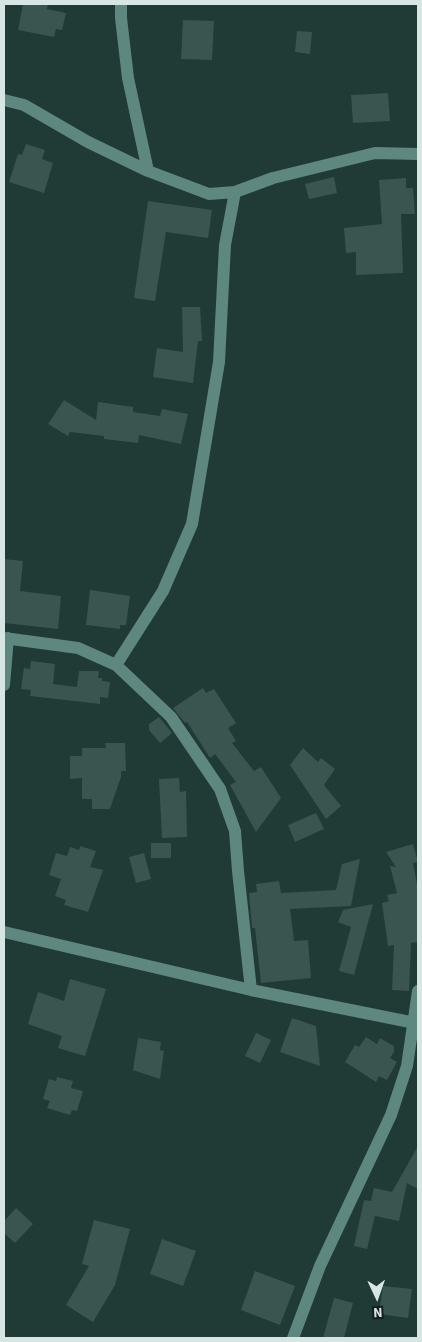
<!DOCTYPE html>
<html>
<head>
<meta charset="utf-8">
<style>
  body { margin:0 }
  #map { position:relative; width:422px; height:1342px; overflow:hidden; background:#203a35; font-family:"Source Sans 3",sans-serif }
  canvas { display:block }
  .frame { position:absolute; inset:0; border:5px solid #d8e6e3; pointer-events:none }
  .north { position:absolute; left:352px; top:1272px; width:50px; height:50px; -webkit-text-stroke:4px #131e1c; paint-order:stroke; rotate:177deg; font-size:14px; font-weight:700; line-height:20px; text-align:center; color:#d8e6e3 }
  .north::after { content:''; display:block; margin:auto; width:18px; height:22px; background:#d8e6e3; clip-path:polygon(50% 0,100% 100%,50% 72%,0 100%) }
</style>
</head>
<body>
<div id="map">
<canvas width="422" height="1342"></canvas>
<div class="frame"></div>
<div class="north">N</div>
</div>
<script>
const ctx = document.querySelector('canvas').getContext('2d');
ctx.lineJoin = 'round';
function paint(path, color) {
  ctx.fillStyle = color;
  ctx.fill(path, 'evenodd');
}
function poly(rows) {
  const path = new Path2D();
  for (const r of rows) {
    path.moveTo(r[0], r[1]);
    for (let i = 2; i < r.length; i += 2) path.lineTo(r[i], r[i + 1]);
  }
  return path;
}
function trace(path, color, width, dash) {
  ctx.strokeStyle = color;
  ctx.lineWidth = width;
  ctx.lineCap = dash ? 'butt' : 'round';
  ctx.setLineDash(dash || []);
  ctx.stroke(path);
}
paint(poly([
  [23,4,48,4,47,9,66,13,62,30,56,29,54,37,18,30],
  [183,20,214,21,212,60,181,59],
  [297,31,312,32,310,54,295,52],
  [388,93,390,121,353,123,351,95],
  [26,144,45,150,42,159,53,163,44,193,9,182,18,154,22,155],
  [334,177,337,193,309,199,305,184],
  [406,178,406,188,413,188,415,214,401,214,403,273,356,275,356,252,346,253,344,228,382,224,379,180],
  [148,201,212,210,208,238,166,232,155,301,134,298],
  [182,307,200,307,202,341,198,341,193,383,153,377,157,348,183,352],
  [64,400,96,420,98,402,133,407,133,412,160,416,162,409,188,414,181,444,139,435,138,443,104,439,104,436,70,432,68,436,48,424],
  [4,559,23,561,20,591,61,596,58,629,4,623],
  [90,590,130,596,126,625,120,625,120,629,86,625],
  [31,661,55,664,53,684,77,687,79,671,99,671,98,678,102,678,102,681,110,682,108,698,100,697,100,704,30,696,31,690,21,689,24,668,30,669],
  [203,688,206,693,214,689,236,723,228,728,236,741,232,743,254,771,261,767,281,798,256,832,230,785,236,782,215,754,210,758,187,722,185,723,173,708],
  [159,717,172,733,160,743,149,730,149,724],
  [105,743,125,743,126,771,121,771,121,777,110,809,92,809,92,799,82,799,82,778,70,779,70,756,82,756,82,748,106,748],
  [303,748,318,762,321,758,335,769,324,785,341,806,326,819,290,765],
  [179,778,180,792,186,791,187,837,162,838,159,779],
  [316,813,324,829,295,842,288,825],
  [151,843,171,843,171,858,151,858],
  [413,844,418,862,413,863,418,890,418,942,411,943,409,991,392,990,394,945,388,946,382,903,389,901,387,895,397,893,390,866,396,867,386,852],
  [80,846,96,851,90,867,103,870,88,912,64,905,66,900,55,896,61,879,49,875,56,853,67,856,70,847,79,850],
  [144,853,151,879,136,883,129,857],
  [360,859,351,906,290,909,294,941,308,940,311,978,261,983,255,928,252,928,249,893,257,892,256,884,279,881,281,893,336,890,342,864],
  [373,904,354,975,339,971,351,927,338,922,343,910],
  [70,979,106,989,85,1056,58,1048,62,1036,28,1024,38,992,64,1001],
  [292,1018,316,1026,320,1066,280,1052],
  [256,1033,271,1040,260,1063,245,1056],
  [366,1037,377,1044,380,1038,394,1046,394,1052,390,1058,397,1062,387,1080,379,1076,376,1082,345,1062,355,1045,359,1047],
  [138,1038,161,1042,160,1050,164,1051,160,1079,133,1070],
  [57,1077,73,1081,71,1088,83,1091,77,1111,72,1110,70,1115,47,1108,50,1101,43,1099,49,1079,56,1081],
  [418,1146,418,1189,407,1183,399,1221,375,1216,367,1249,354,1246,364,1200,371,1201,374,1188,392,1192],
  [16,1208,33,1224,15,1243,4,1233,4,1221],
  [94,1220,130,1229,115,1285,93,1322,66,1305,89,1266,82,1264],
  [162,1239,196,1251,183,1286,150,1274],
  [255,1271,295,1286,280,1325,241,1310],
  [383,1286,412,1289,408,1318,379,1314],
  [334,1298,353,1303,344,1338,323,1338]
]), '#3a544f');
trace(poly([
  [121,4,121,18,128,78,148,171],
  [4,100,24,105,88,142,148,171,209,194,235,192,273,178,375,153,418,154],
  [4,638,78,648,116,665,171,717,220,789,235,831,238,871,251,990],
  [116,665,163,591,192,524,219,362,225,245,235,192],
  [4,685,8,638],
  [4,932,251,990,415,1023],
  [293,1338,320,1266,391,1115,407,1066,418,991]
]), '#5d877f', 12);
</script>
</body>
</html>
